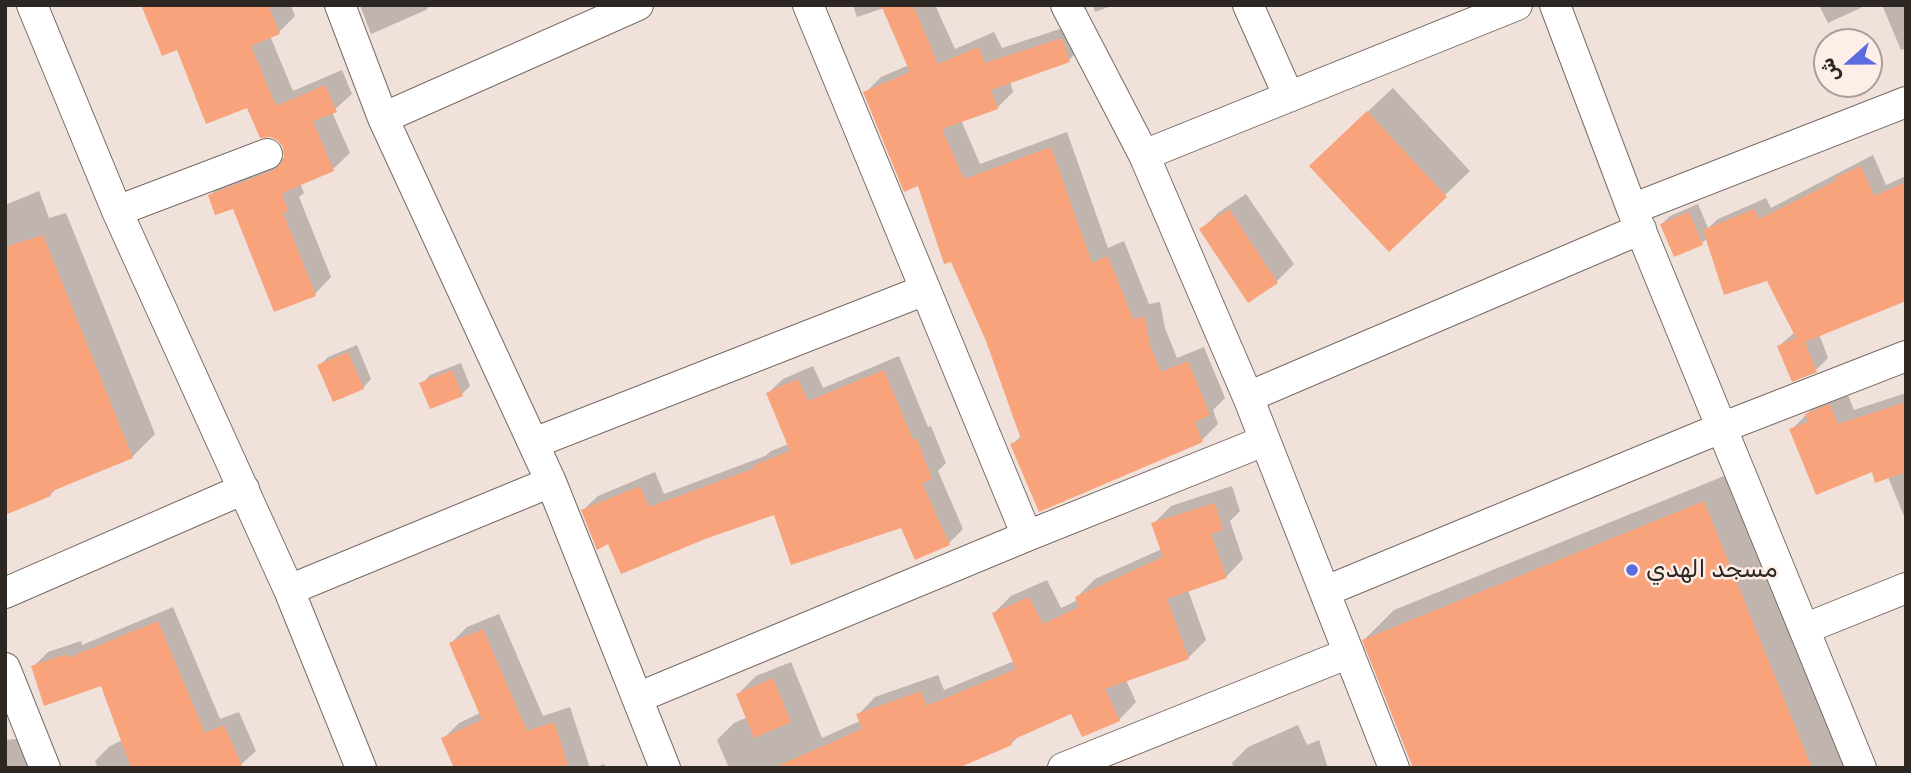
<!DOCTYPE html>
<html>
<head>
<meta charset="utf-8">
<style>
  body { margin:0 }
  #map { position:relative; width:1911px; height:773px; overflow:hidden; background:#f0e1da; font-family:Rubik,"Noto Naskh Arabic",sans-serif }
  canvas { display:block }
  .frame { position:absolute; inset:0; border:7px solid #2d2724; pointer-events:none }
  .north { position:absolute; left:1813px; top:28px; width:70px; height:70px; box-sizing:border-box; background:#fdeee7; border:2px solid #aa9e99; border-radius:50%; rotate:249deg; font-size:19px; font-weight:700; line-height:28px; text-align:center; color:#2d2724 }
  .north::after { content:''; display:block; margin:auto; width:24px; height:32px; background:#5b6ce3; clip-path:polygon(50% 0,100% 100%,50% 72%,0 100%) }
</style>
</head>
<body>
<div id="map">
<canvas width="1911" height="773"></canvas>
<div class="frame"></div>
<div class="north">ش</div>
</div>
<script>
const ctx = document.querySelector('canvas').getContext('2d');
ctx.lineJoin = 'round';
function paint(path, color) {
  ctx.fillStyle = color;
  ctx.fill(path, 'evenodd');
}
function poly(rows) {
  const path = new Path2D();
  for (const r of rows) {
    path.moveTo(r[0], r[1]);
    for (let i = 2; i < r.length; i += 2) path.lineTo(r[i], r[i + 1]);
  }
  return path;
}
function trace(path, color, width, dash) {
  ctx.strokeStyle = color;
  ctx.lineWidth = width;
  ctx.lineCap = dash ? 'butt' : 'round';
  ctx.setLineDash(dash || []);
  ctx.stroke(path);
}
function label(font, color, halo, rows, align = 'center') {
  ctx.font = font + ' Rubik,"Noto Naskh Arabic",sans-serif';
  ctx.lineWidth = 5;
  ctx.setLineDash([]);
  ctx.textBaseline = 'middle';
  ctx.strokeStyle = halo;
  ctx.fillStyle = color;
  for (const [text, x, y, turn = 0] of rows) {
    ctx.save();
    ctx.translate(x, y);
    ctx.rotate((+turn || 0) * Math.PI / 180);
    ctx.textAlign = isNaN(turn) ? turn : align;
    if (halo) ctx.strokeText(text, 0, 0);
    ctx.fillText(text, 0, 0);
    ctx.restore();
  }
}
paint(poly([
  [143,5,291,5,295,16,279,32,270,36,293,91,342,70,352,94,332,112,350,153,333,169,300,183,304,193,299,197,331,277,315,294,234,207,210,196,226,179,286,157,285,148,248,106,177,48],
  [360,5,430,5,426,10,371,34],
  [853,5,935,5,955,49,994,32,1002,48,1078,23,1085,44,1069,60,1010,81,1013,92,997,108,961,120,980,164,1067,132,1108,248,1124,241,1149,304,1160,302,1165,328,1177,358,1204,347,1225,398,1213,410,1218,424,1202,440,1040,510,1013,444,1022,435,988,341,919,184,865,93,881,77,909,65,884,8,857,17],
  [1093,5,1114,5,1095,12],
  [1819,5,1867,5,1828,23],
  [1882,5,1906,5,1906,48,1901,50],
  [1393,88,1470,171,1389,249,1335,142],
  [1873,155,1886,185,1906,176,1906,298,1819,334,1828,358,1816,370,1779,346,1795,332,1768,278,1708,238,1702,243,1662,224,1670,216,1698,204,1708,228,1718,219,1766,198,1771,208],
  [39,191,49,218,66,213,155,434,132,457,59,486,50,495,5,513,5,205],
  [1246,194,1294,264,1277,281,1249,300,1201,230,1218,213],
  [357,345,371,379,363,388,319,366,328,357],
  [899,356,928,427,931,426,946,463,938,471,963,529,949,543,902,526,775,513,609,541,583,510,598,496,655,472,664,494,765,456,771,451,789,444,768,393,783,379,813,366,823,388],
  [461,363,470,386,462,394,422,384,430,375],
  [1846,390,1854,410,1906,393,1906,521,1888,477,1791,430,1822,399],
  [1734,472,1854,768,1416,768,1364,640,1394,610],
  [1232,486,1240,511,1230,521,1243,559,1226,577,1188,590,1206,640,1188,658,1126,680,1136,702,1119,720,1072,712,1020,735,1011,744,953,768,729,768,717,740,734,723,748,717,738,694,756,676,791,662,822,738,860,721,858,715,875,697,938,675,944,690,1014,661,994,613,1011,596,1047,580,1061,608,1078,600,1077,597,1095,579,1162,549,1153,524,1171,506],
  [173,607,220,719,239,712,256,751,237,768,98,768,95,761,110,746,123,740,102,684,33,667,48,652,81,641,82,645],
  [499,614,543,716,570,707,590,768,456,768,443,739,459,723,480,713,451,643,467,627],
  [1298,725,1307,745,1319,740,1328,768,1234,768,1232,763,1248,747],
  [18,739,30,768,5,768,5,740],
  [604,764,606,768,593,768]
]), '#0003');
paint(poly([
  [141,5,268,5,280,34,251,46,276,106,325,85,337,112,313,121,334,171,282,193,288,211,283,213,316,296,274,312,233,209,215,215,208,195,274,170,281,164,284,157,283,147,277,140,270,137,260,138,247,108,206,124,177,50,162,56],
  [881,5,913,5,938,64,978,47,985,63,1062,38,1070,62,991,90,998,109,942,129,964,179,1051,147,1092,263,1108,256,1133,319,1145,317,1150,345,1161,372,1188,361,1210,415,1195,422,1203,442,1039,512,1010,444,1021,439,986,341,951,262,944,264,918,186,904,192,863,92,910,72],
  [1367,111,1447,197,1389,252,1309,166],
  [1861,166,1874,196,1906,182,1906,301,1805,342,1817,372,1792,382,1777,346,1796,338,1767,281,1724,295,1703,230,1754,209,1759,219,1837,180,1836,177],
  [1229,209,1278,283,1248,303,1199,229],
  [1689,212,1703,245,1674,257,1660,224],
  [43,235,133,458,50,492,51,496,5,515,5,247],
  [348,352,364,389,333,402,317,365],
  [452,370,463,396,430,409,419,383],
  [884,370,913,440,917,439,932,479,922,483,950,545,915,560,901,528,791,565,774,515,705,539,621,574,608,544,597,550,581,510,640,486,649,507,755,468,754,465,790,451,766,393,798,379,808,401],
  [1906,402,1906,472,1875,483,1872,472,1816,495,1789,429,1808,422,1805,414,1830,404,1838,424],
  [1704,501,1812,768,1413,768,1362,640],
  [1215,503,1223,530,1211,534,1227,578,1167,599,1189,659,1105,689,1120,721,1082,737,1071,714,1010,741,1012,745,958,768,773,768,862,729,856,714,921,691,926,706,1016,669,992,613,1029,597,1043,624,1079,607,1075,597,1163,557,1151,523],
  [158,621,205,733,224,725,243,768,131,768,101,686,44,706,31,666,66,654,68,658],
  [483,629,527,731,554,722,569,768,454,768,441,738,482,720,449,643],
  [773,678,791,722,754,738,736,694]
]), '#f8a37b');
const minor = poly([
  [32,5,117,211,289,590,361,768],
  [340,5,383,118,551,482,665,768],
  [808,5,1027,536],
  [1066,5,1144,155,1248,397,1394,768],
  [1248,5,1289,97],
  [1555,5,1632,209,1861,768],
  [383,118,638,5],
  [1144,155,1517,5],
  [1632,209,1906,102],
  [117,211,267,154],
  [1248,397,1641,229],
  [534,443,925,290],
  [289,590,551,482],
  [1326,591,1721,428,1906,356],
  [5,593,244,489],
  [1804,629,1906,588],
  [5,668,45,768],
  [637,698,1027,536,1264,441],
  [1063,768,1349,653]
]);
trace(minor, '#786a64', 32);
trace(minor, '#fff', 30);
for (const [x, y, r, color] of [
  [1632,570,7,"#5b6ce3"]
]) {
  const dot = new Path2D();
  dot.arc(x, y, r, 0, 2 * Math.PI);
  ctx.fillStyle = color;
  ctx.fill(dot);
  trace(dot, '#fdeee7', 2.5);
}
label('24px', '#2d2724', '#fdeee7', [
  ["مسجد الهدي",1646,570]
], 'left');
</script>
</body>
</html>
